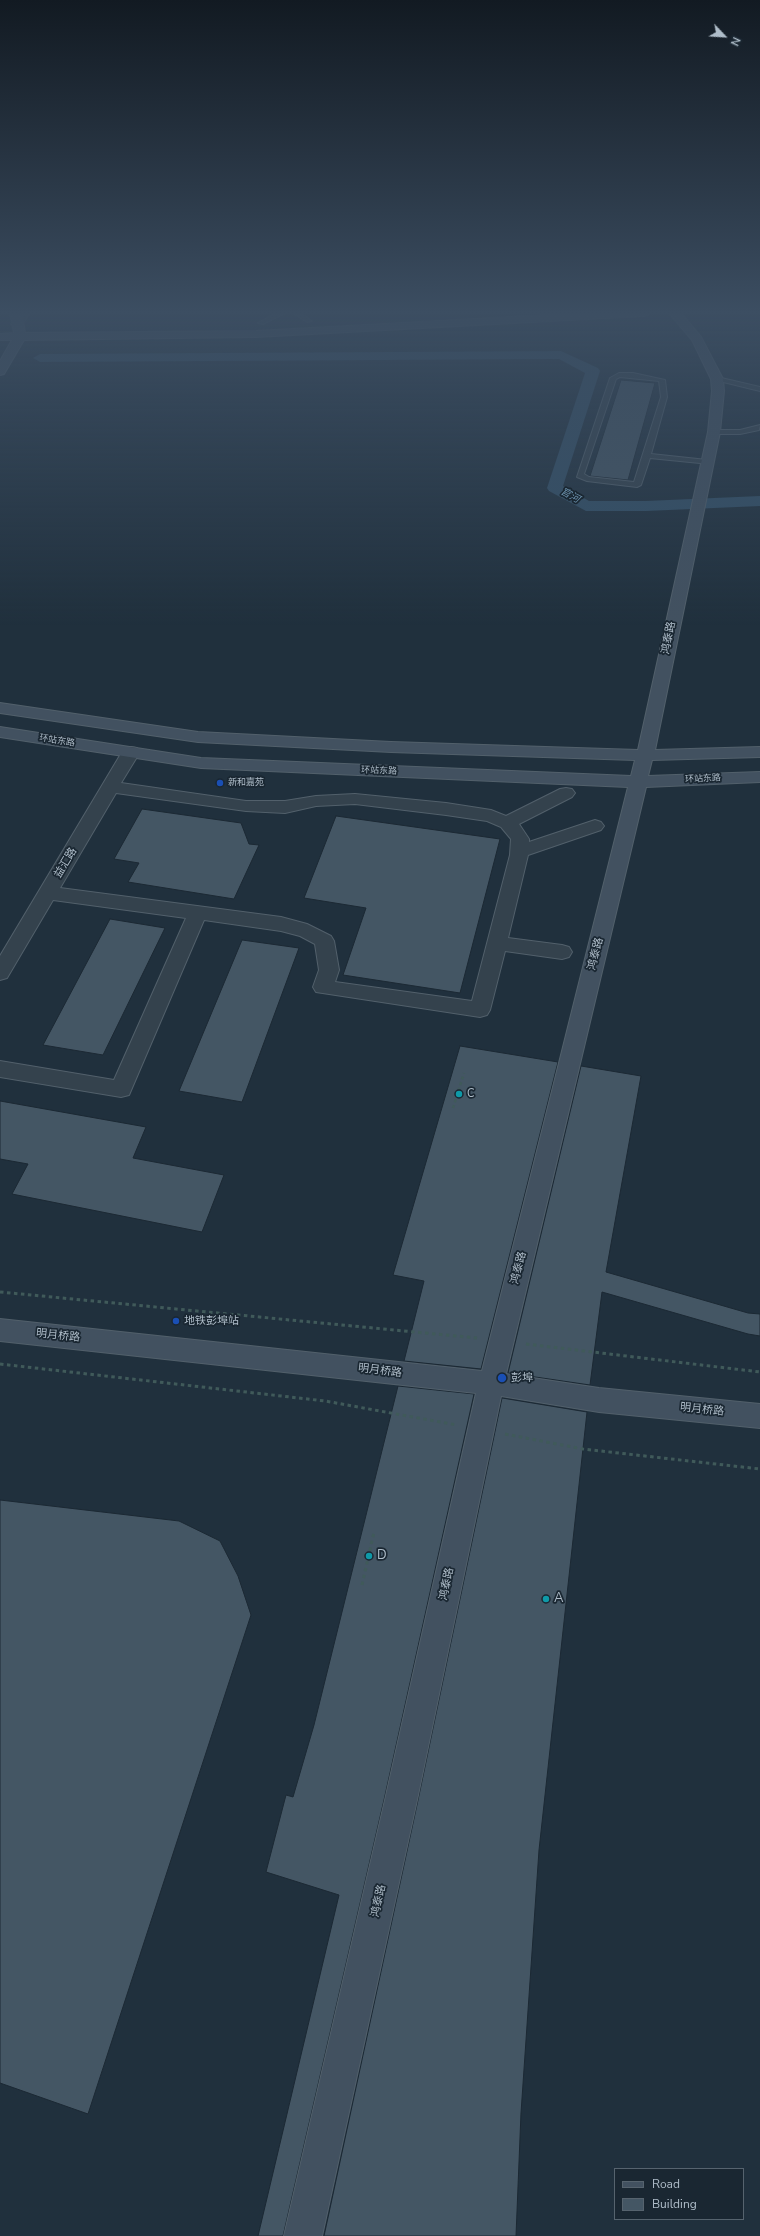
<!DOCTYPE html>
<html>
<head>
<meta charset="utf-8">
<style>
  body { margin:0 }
  #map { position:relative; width:760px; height:2236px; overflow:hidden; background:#20303d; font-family:"Nunito Sans",sans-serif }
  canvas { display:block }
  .legend { position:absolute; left:614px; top:2168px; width:130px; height:52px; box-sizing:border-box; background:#1a2732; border:1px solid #56636e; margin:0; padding:5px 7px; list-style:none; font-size:12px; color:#afbdc9 }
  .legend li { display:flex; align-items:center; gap:8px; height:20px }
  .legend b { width:20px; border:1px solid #56636e }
  .north { position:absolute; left:704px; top:16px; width:40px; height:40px; -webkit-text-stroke:3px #1a2732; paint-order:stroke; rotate:115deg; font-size:11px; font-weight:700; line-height:16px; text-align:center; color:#afbdc9 }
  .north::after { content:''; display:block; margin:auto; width:14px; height:18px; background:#afbdc9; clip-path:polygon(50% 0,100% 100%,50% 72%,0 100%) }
</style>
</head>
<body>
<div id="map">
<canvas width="760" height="2236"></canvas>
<ul class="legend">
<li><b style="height:5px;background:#425160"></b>Road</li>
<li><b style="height:11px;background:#445664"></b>Building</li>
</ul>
<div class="north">N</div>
</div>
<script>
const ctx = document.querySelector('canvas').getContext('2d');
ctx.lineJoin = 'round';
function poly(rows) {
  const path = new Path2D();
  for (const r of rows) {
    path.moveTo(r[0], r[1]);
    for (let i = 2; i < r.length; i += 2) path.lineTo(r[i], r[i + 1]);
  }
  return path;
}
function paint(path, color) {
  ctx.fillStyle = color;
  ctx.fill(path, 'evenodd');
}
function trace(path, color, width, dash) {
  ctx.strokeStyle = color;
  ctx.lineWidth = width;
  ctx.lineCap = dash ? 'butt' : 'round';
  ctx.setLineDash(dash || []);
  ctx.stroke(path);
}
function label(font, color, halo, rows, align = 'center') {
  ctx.font = font + ' "Nunito Sans","Noto Sans SC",sans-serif';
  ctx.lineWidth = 3.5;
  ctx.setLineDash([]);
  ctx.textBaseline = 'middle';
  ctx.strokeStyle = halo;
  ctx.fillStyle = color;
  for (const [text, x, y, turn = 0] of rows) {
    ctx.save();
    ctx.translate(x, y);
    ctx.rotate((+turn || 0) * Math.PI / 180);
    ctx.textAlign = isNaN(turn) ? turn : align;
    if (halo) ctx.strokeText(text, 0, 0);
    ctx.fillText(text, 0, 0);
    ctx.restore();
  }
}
paint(poly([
  [561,351,598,368,600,371,563,486,589,501,646,501,760,496,760,506,646,511,586,511,549,491,547,488,585,373,559,359,40,362,33,358,40,354,561,351]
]), '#324f66');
const building = poly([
  [621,380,655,383,628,480,590,476,621,380],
  [142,809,241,823,249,844,259,845,234,899,128,882,139,863,114,859,142,809],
  [336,816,500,839,460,993,343,975,366,908,304,898,336,816],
  [110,919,165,928,103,1055,43,1045,110,919],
  [242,940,299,948,242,1102,179,1091,242,940],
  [460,1046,558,1062,481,1369,404,1361,424,1281,393,1275,460,1046],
  [581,1066,641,1076,606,1272,748,1313,760,1314,760,1336,748,1334,602,1292,590,1385,508,1373,581,1066],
  [0,1101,146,1127,133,1158,224,1175,202,1232,12,1194,28,1164,0,1159,0,1101],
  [398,1386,474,1394,384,1800,283,2236,258,2236,339,1895,266,1872,286,1795,293,1797,314,1725,398,1386],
  [502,1398,587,1412,539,1850,521,2113,516,2236,324,2236,418,1800,502,1398],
  [0,1500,179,1521,220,1541,238,1576,251,1615,88,2114,0,2083,0,1500]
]);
paint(building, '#445664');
trace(building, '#1c2934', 1);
const lane = poly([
  [277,313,285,313,263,324,258,323,277,313],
  [293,313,300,313,312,321,307,322,293,313],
  [619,373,633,373,665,380,667,397,651,454,707,460,711,462,710,464,650,458,641,485,637,487,587,481,577,477,610,378,619,373],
  [620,377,659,381,661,397,634,482,589,477,584,474,616,379,620,377],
  [717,377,760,387,760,391,715,380,714,379,717,377],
  [760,425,759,430,740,434,714,434,711,432,714,430,740,430,760,425]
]);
const street = poly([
  [18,313,30,313,21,326,17,327,11,324,18,313],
  [131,747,137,748,140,752,121,783,246,801,285,801,316,796,355,794,446,803,491,810,506,816,560,789,566,788,572,789,575,793,572,797,519,824,529,839,529,842,595,820,601,822,604,826,601,830,528,855,508,938,562,945,569,947,572,952,569,957,562,959,505,951,490,1010,487,1015,480,1017,316,992,313,987,319,970,315,944,300,936,281,931,204,920,129,1095,121,1097,0,1077,0,1061,114,1080,186,918,53,900,7,978,0,980,0,956,122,752,125,748,131,747],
  [116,793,246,811,285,813,316,806,355,804,446,815,487,821,501,827,511,839,510,855,472,1001,335,982,339,970,334,941,331,936,307,924,281,917,60,888,116,793]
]);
const secondary = poly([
  [10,313,22,313,25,333,256,331,582,313,651,313,645,316,256,337,24,340,4,374,0,375,0,361,12,340,0,340,0,334,14,333,10,313],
  [669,313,681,313,701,337,723,379,724,391,720,432,655,750,760,747,760,757,652,760,648,776,760,772,760,782,646,787,506,1374,599,1388,760,1404,760,1428,599,1412,501,1396,417,1800,322,2236,284,2236,385,1800,476,1393,0,1341,0,1319,482,1371,628,787,201,768,0,737,0,727,201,758,631,776,635,760,391,752,198,742,0,713,0,703,198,732,391,742,638,750,708,432,712,391,711,379,692,340,669,313]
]);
trace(lane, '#52606b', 2);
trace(street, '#52606b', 2);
trace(secondary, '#52606b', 2);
trace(poly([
  [453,1108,464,1073]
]), '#405a5a', 2.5, [3, 3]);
trace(poly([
  [0,1292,477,1338],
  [526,1344,760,1372],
  [0,1364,325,1401,457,1425],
  [505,1434,583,1449,760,1469],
  [362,1585,374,1532]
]), '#405a5a', 3, [3.5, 3.5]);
paint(lane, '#34424d');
paint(street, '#34424d');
paint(secondary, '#425160');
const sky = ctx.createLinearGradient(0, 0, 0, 626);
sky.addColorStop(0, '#121a22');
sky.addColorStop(0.5, '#3c4e62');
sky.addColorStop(1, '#3c4e6200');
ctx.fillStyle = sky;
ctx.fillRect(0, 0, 760, 626);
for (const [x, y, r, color] of [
  [220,783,4,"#1a4fb4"],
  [459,1094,4,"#0f9aa8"],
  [176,1321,4,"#1a4fb4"],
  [502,1378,5,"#1a4fb4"],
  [369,1556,4,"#0f9aa8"],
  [546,1599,4,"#0f9aa8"]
]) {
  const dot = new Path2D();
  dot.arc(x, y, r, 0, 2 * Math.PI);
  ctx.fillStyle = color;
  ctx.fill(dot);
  trace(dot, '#1a2732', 1.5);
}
label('9px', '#afbdc9', '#1a2732', [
  ["环站东路",57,741,9],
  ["环站东路",379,771,2],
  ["环站东路",703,779,-3]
]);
label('9px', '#afbdc9', '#1a2732', [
  ["新和嘉苑",228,783]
], 'left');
label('italic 10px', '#6d93af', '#1a2732', [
  ["官河",570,496,29]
]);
label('11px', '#afbdc9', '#1a2732', [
  ["鸿泰路",669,638,-79],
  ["益汇路",66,863,-59],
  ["鸿泰路",596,954,-76],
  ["鸿泰路",519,1268,-76],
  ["明月桥路",58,1336,6],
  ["明月桥路",380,1371,7],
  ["明月桥路",702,1410,6],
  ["鸿泰路",447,1584,-78],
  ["鸿泰路",379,1901,-77]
]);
label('11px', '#afbdc9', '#1a2732', [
  ["C",467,1094],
  ["地铁彭埠站",184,1321],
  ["彭埠",511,1378]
], 'left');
label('13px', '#afbdc9', '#1a2732', [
  ["D",377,1556],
  ["A",554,1599]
], 'left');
</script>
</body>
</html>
